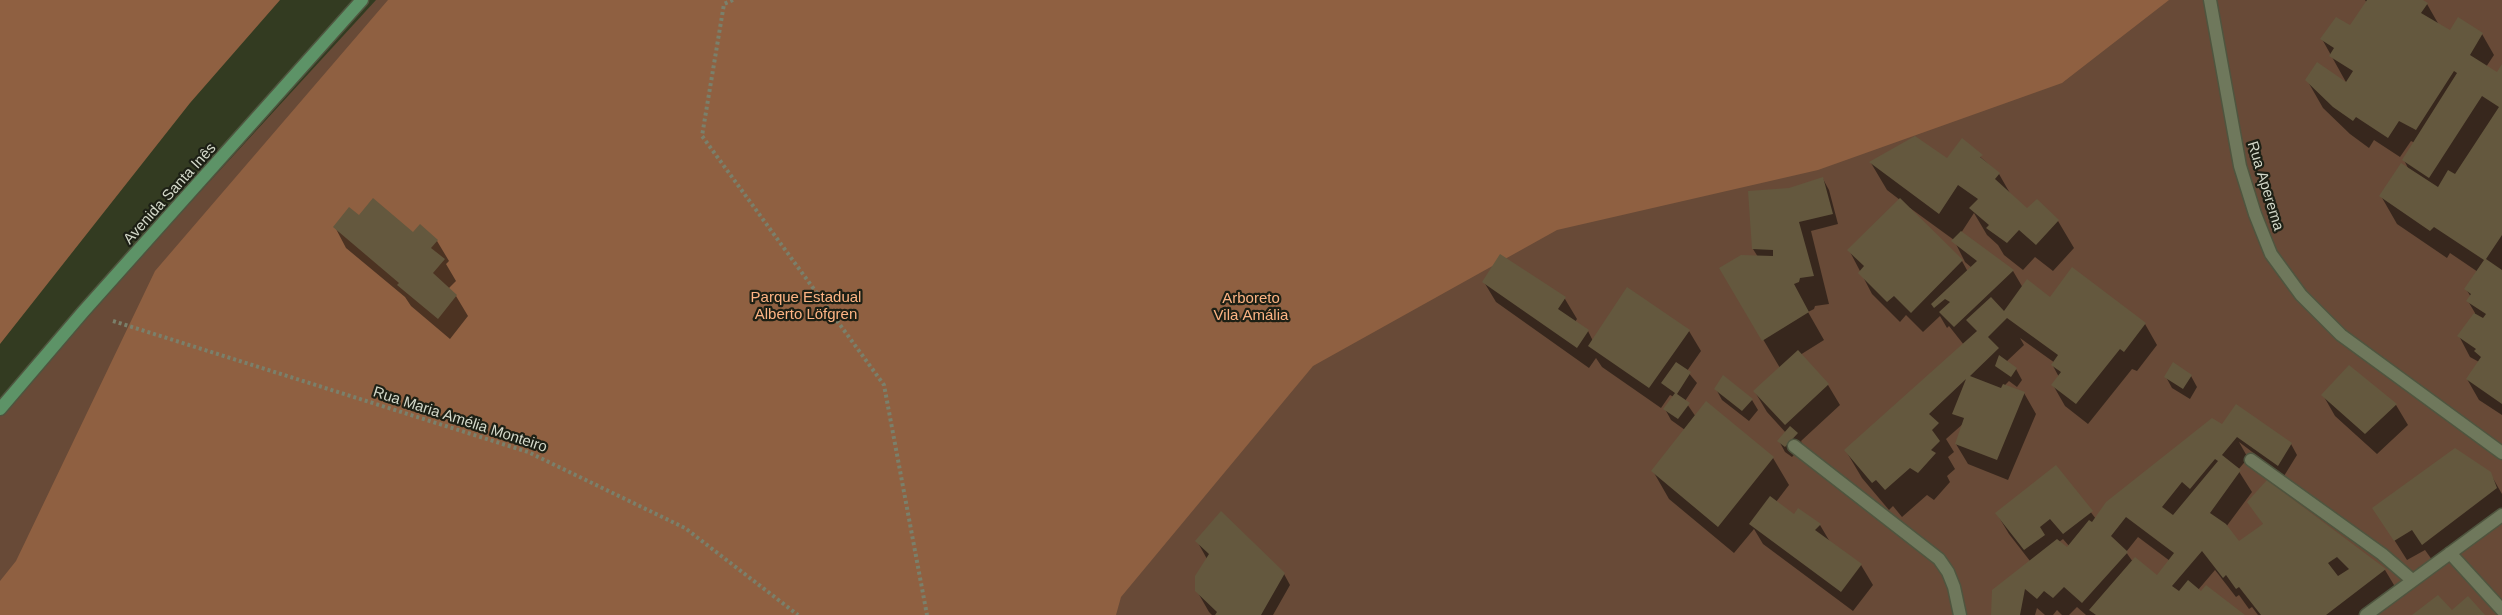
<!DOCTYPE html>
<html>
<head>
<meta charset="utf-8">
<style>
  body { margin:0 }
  canvas { display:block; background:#333b21 }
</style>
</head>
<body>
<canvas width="2502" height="615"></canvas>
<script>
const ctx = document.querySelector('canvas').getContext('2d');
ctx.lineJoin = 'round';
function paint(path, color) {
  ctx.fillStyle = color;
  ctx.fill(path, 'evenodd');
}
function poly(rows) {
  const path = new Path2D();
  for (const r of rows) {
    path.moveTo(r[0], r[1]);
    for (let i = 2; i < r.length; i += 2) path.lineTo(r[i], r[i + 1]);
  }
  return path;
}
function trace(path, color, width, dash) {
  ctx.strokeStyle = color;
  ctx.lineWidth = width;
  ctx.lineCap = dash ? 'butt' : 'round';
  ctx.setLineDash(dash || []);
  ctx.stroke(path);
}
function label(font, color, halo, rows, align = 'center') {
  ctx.font = font + ' Helvetica,sans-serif';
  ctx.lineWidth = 4.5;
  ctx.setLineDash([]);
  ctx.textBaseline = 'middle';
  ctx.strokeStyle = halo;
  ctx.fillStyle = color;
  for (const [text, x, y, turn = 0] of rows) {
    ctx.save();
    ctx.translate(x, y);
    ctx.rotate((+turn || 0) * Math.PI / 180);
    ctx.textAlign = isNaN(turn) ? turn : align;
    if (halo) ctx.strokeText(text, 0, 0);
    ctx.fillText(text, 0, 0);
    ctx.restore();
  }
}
paint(poly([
  [376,0,2502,0,2502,615,0,615,0,410]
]), '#684a37');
paint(poly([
  [0,0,280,0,190,103,0,344],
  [388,0,2169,0,2062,83,1818,170,1557,230,1313,366,1121,597,1116,615,0,615,0,581,16,561,155,271]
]), '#8f6041');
paint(poly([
  [2365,0,2420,0,2427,4,2439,25,2451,32,2482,34,2494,55,2486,67,2497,75,2502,67,2502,415,2479,400,2467,379,2479,362,2470,357,2459,336,2475,313,2468,301,2471,297,2466,289,2478,272,2450,253,2447,258,2397,224,2381,196,2409,170,2404,160,2415,143,2411,141,2400,157,2374,140,2369,148,2350,134,2323,108,2307,80,2347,84,2322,39,2350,27,2367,3],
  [1962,140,1999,174,2011,195,2027,210,2058,221,2074,248,2053,271,2035,257,2023,270,2004,255,1998,245,1987,235,1974,213,1961,233,2013,271,2023,288,2050,299,2145,324,2157,345,2137,371,2132,369,2088,424,2065,406,2053,385,2059,377,2053,366,2055,363,2020,338,2024,345,2006,362,2016,369,2022,380,2017,387,2009,381,2004,386,2024,393,2036,414,2008,480,1968,464,1956,444,1964,423,1946,439,1954,452,1948,457,1955,469,1947,476,1950,482,1934,500,1927,495,1902,517,1893,506,1889,510,1862,478,1846,451,1964,345,1949,326,1947,328,1940,316,1923,332,1906,315,1900,322,1872,294,1849,250,1900,200,1887,190,1871,163,1947,160],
  [1910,208,1954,240,1965,262,1972,268,1968,272,1962,261,1909,209],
  [1823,179,1829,190,1838,224,1811,231,1829,304,1815,306,1814,309,1808,312,1824,340,1800,355,1828,385,1840,405,1801,441,1803,445,1792,457,1785,452,1779,441,1786,433,1767,412,1755,392,1780,368,1721,268,1758,257,1753,249,1793,189],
  [359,217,437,241,449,261,446,264,456,281,448,289,456,296,468,316,450,339,411,306,405,297,346,248,335,227],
  [1484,282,1565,299,1577,319,1575,322,1588,331,1593,341,1689,331,1701,351,1687,371,1697,383,1685,401,1696,417,1706,403,1773,458,1789,485,1776,502,1794,516,1820,525,1830,542,1861,565,1873,585,1853,611,1763,544,1754,529,1734,553,1669,499,1653,471,1685,430,1671,420,1665,409,1674,397,1670,395,1661,408,1602,367,1596,358,1589,368,1496,302],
  [2191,376,2197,387,2190,399,2172,388,2166,377],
  [1716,389,1752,400,1758,410,1749,421,1722,400],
  [2323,395,2396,405,2408,425,2377,454,2335,416],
  [2227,431,2291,444,2297,455,2284,476,2239,442,2248,458,2238,470,2252,492,2226,527,2238,543,2264,525,2249,502,2267,482,2385,570,2397,590,2365,615,2258,615,2252,607,2249,609,2239,595,2236,597,2215,570,2198,590,2243,615,2086,615,2077,607,2069,615,2062,615,2057,610,2053,615,2045,615,2037,608,2035,615,1993,615,2030,561,2009,534,1997,514,2056,467,2096,519],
  [2138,537,2170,561,2157,577,2133,562,2126,552],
  [2063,539,2069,546,2067,549,2059,542],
  [2490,473,2502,494,2502,514,2435,564,2425,550,2407,560,2374,508],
  [1197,541,1284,574,1290,585,1273,615,1212,615,1209,612,1197,591,1207,559]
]), '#0007');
paint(poly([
  [2367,0,2423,0,2428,3,2421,13,2450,30,2458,17,2483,33,2470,55,2497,72,2502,64,2502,235,2486,259,2502,270,2502,404,2466,379,2481,357,2474,351,2476,349,2457,336,2474,313,2483,318,2486,314,2466,301,2471,294,2464,289,2484,260,2434,227,2430,231,2379,196,2401,163,2438,187,2448,170,2455,174,2499,107,2482,96,2429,178,2402,160,2457,73,2454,71,2416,130,2399,121,2388,138,2356,117,2353,121,2333,107,2305,80,2317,62,2346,82,2353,71,2329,56,2334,48,2320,39,2336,17,2350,25],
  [1915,136,1947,158,1962,138,1983,155,1980,157,2000,173,1995,179,2027,208,2037,199,2059,220,2036,245,2019,230,2007,243,1986,228,1989,225,1969,208,1978,199,1958,185,1939,214,1869,162],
  [1823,177,1833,214,1799,222,1814,276,1800,278,1799,282,1794,284,1809,312,1762,341,1719,268,1741,255,1773,256,1773,250,1752,249,1748,191,1789,188],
  [373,198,413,232,420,224,438,240,431,248,445,259,433,273,457,295,438,319,397,285,399,283,333,227,349,207,359,215],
  [1900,198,1963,260,1911,313,1894,296,1887,302,1858,273,1864,266,1847,250],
  [1961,231,2014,270,1954,327,1939,312,1950,302,1945,299,1934,308,1931,304,1977,261,1951,241],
  [1500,254,1566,297,1558,309,1589,330,1577,348,1482,282],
  [2072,267,2146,323,2124,352,2120,349,2076,404,2051,385,2061,372,2051,365,2058,355,2007,318,1988,337,1999,348,1970,376,2001,388,2003,384,2025,392,1997,460,1955,444,1964,418,1952,414,1966,379,1929,414,1939,423,1932,430,1940,441,1931,450,1936,453,1918,473,1910,468,1885,490,1876,480,1872,483,1844,450,1977,331,1966,320,1991,297,2004,311,2027,279,2050,297],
  [1627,287,1690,330,1649,388,1588,346],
  [1798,350,1829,384,1785,425,1753,391],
  [1999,355,2017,368,2011,377,1995,366],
  [1676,362,1691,372,1677,394,1690,403,1678,419,1663,409,1675,393,1661,383],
  [2173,362,2192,375,2183,389,2164,377],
  [2349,365,2397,404,2365,434,2321,395],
  [1723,375,1753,399,1742,411,1714,389],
  [1706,401,1774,457,1718,527,1651,471],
  [2236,404,2292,443,2278,466,2237,437,2222,455,2241,470,2210,513,2226,524,2239,541,2263,524,2247,502,2267,480,2386,569,2326,615,2261,615,2239,587,2236,589,2226,575,2223,578,2202,551,2172,586,2179,591,2188,580,2201,591,2206,585,2245,615,2096,615,2089,610,2135,557,2157,575,2174,553,2126,517,2111,536,2128,552,2082,603,2064,587,2053,598,2044,591,2037,599,2025,589,2020,615,1991,615,1992,590,2057,539,2067,547,2089,520,2092,522,2106,502,2212,418,2222,424],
  [2215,459,2218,461,2173,515,2162,507,2182,482,2190,489],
  [2337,557,2349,569,2338,576,2328,563],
  [1790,426,1798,433,1785,447,1777,441],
  [2455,448,2491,472,2497,488,2422,545,2412,530,2394,541,2372,508],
  [2056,465,2093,511,2063,534,2050,519,2040,527,2045,535,2024,550,1995,513],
  [1770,496,1794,514,1798,508,1821,524,1815,530,1862,564,1841,592,1749,524],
  [1221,511,1285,573,1261,615,1215,615,1217,612,1195,591,1195,576,1209,554,1195,541],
  [2438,595,2452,610,2468,596,2485,615,2412,615]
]), '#64583e');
const street = poly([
  [2210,0,2240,166,2255,214,2271,254,2301,295,2341,335,2502,453],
  [1794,446,1939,559,1948,572,1954,587,1960,615],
  [2251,460,2382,554,2412,580],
  [2450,553,2502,610],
  [2366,615,2502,515]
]);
const secondary = poly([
  [0,409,83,312,362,0]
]);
trace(street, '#4f553f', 15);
trace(secondary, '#4f553f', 15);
trace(poly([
  [733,0,724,4,702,136,884,385,927,615],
  [113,321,528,452,685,528,798,615]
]), '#7a806b', 4, [3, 3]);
trace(street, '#6f785c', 12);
trace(secondary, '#5d9367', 12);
label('15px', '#d4d9ca', '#1d2015', [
  ["Rua Aperema",2265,186,73],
  ["Avenida Santa Inês",170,194,-48],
  ["Rua Maria Amélia Monteiro",460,420,18]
]);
label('15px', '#fdb484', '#1d2015', [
  ["Parque Estadual",806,298],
  ["Alberto Löfgren",806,315],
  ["Arboreto",1251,299],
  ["Vila Amália",1251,316]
]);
</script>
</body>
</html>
